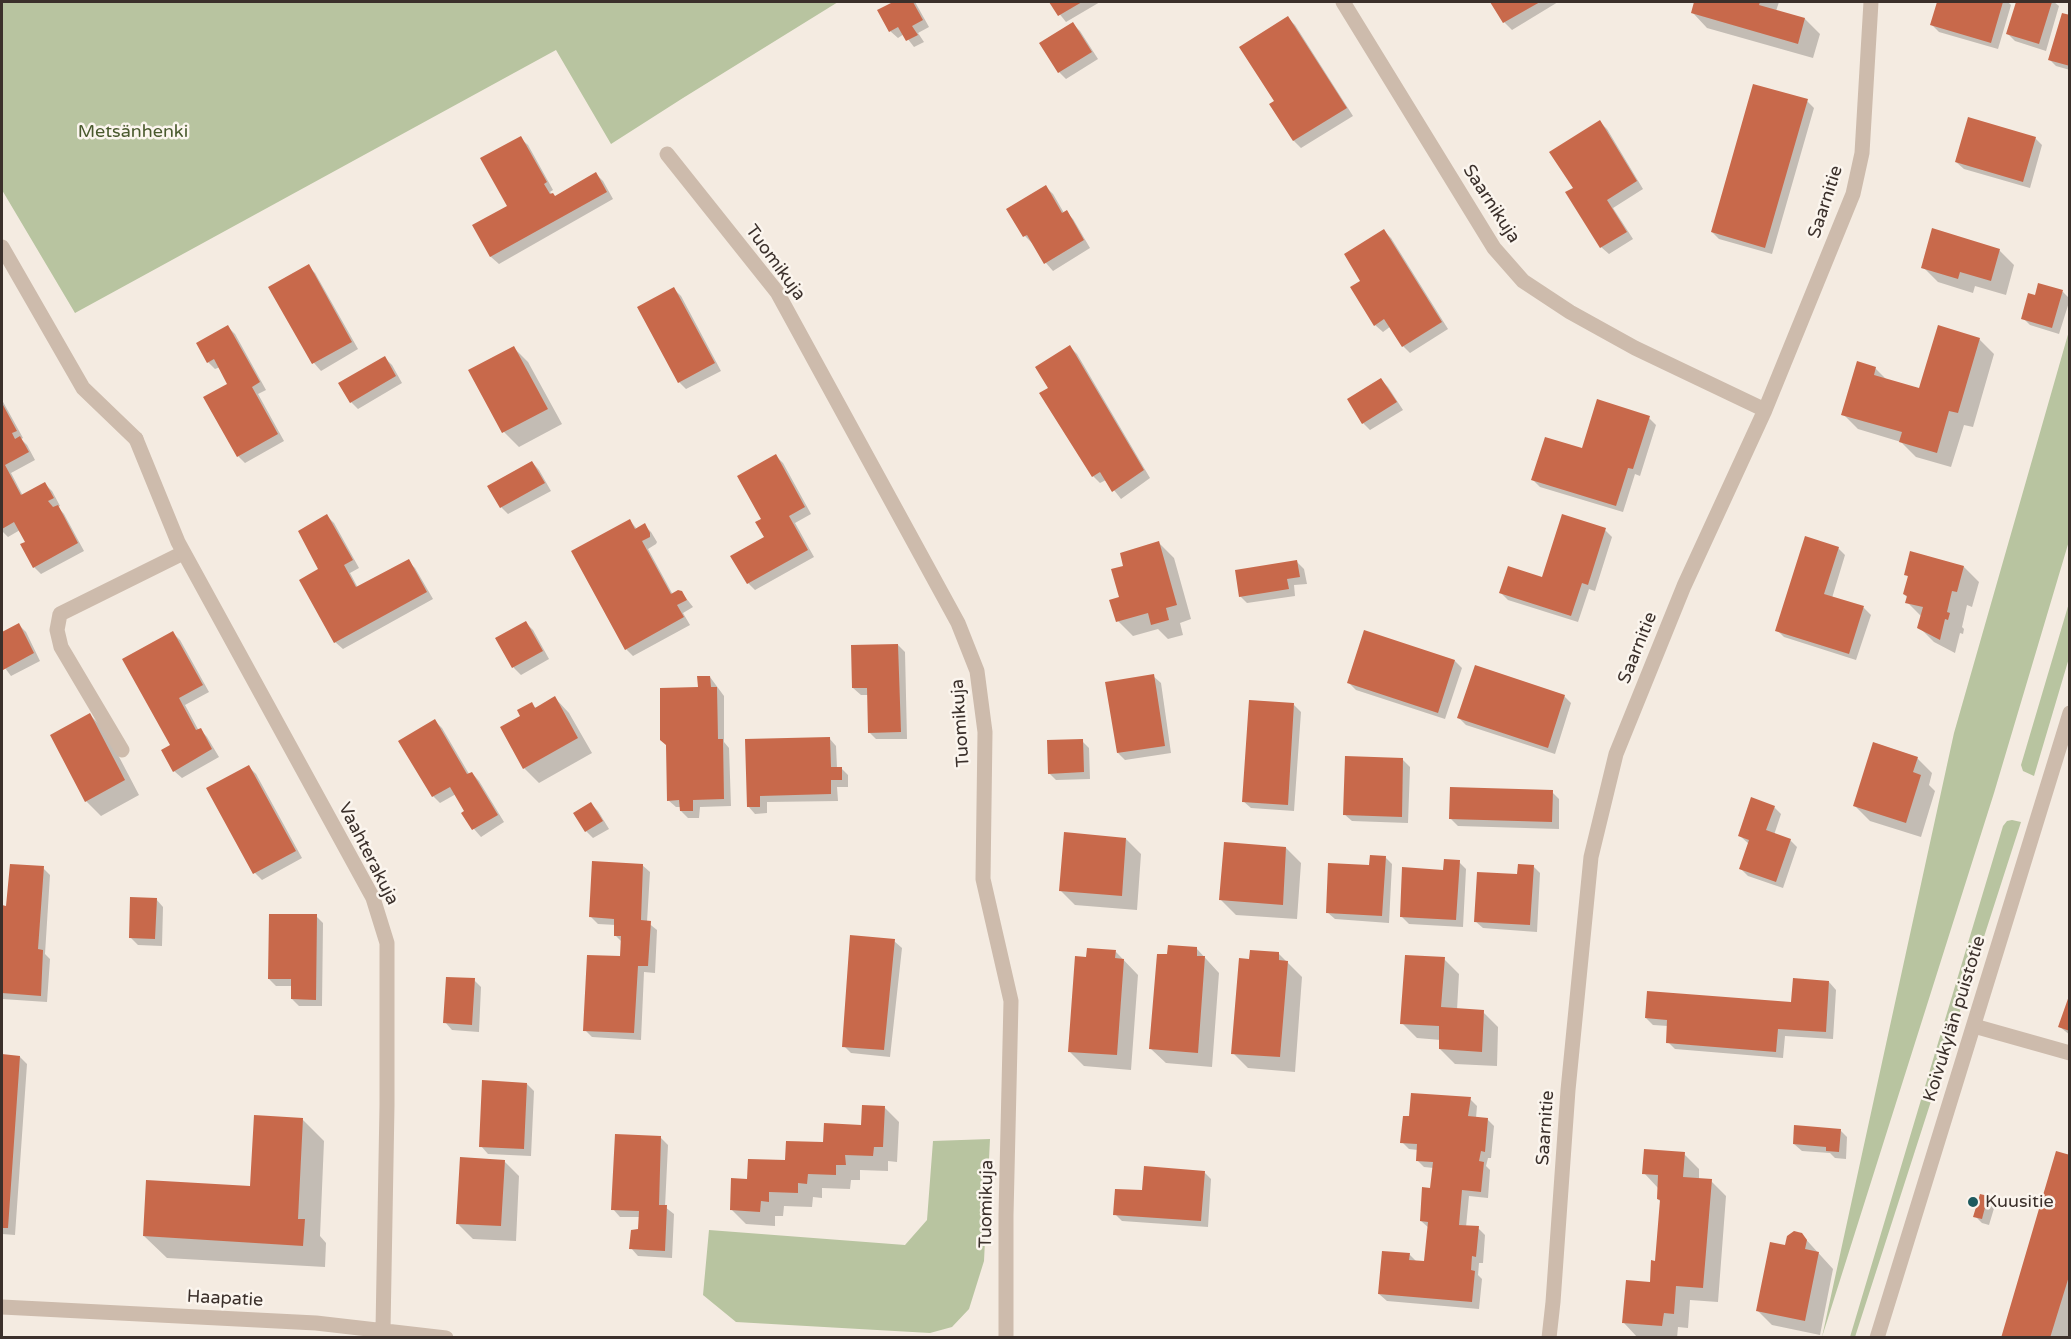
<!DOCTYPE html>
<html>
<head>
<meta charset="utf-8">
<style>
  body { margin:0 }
  #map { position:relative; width:2071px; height:1339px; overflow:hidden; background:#f4ebe1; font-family:"Varela Round",sans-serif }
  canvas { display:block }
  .frame { position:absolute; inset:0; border:3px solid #3b302b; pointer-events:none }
</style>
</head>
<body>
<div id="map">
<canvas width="2071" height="1339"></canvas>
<div class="frame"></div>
</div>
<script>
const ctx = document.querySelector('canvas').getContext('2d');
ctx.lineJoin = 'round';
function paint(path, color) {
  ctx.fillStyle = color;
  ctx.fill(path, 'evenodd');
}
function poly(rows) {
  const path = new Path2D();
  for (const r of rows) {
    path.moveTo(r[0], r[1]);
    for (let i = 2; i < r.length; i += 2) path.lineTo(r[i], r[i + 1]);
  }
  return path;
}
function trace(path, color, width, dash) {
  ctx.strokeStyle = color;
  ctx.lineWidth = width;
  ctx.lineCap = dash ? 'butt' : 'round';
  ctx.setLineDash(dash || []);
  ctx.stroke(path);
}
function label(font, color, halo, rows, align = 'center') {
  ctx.font = font + ' "Varela Round",sans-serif';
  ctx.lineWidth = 5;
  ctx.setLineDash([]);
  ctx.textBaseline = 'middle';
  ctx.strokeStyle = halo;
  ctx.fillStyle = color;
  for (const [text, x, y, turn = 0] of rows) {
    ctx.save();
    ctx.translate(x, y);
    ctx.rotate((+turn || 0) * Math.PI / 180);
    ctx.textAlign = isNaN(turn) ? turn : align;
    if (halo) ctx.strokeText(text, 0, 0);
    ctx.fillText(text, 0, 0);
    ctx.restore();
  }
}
paint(poly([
  [2,2,838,2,683,98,611,144,556,50,75,313,2,190],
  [2069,331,2069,541,1994,793,1822,1337,1954,733],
  [2069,603,2069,658,2034,776,2023,771,2021,765],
  [2012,820,2021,822,1855,1337,1850,1337,2003,826,2007,821],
  [990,1139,984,1261,969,1309,952,1327,930,1333,736,1322,703,1295,709,1230,905,1245,927,1220,933,1141]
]), '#b8c4a0');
paint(poly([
  [896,2,915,2,929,27,918,33,924,42,914,47,904,34,898,38,890,31,879,10],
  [1050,2,1100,2,1066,22],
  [1492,2,1558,2,1512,30,1504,22],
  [1696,2,1779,2,1776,11,1805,19,1820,34,1813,58,1707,28,1693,13],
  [1938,2,2008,2,2011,5,1998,49,1939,32,1931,24],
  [2018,2,2054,2,2059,6,2046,51,2015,41,2008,34],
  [2070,17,2070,70,2056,66,2049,59],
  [1288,18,1295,25,1353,116,1301,148,1294,141,1271,104,1276,101],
  [1073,24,1080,31,1098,59,1066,79,1059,72],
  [1807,101,1814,108,1772,254,1719,239,1712,232],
  [1600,122,1607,129,1643,189,1613,208,1633,239,1609,254,1601,247,1568,192,1575,188],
  [520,138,528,145,553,190,550,192,555,197,596,174,603,181,613,199,499,264,491,257,474,225,509,206],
  [2035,138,2042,145,2030,188,1964,169,1956,162],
  [1046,187,1053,194,1064,213,1066,212,1073,219,1090,248,1053,271,1046,263,1033,242,1032,243,1025,236],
  [1384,231,1391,238,1448,329,1410,353,1403,346,1391,326,1383,332,1375,325,1363,282],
  [1999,250,2014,265,2006,295,1975,286,1973,293,1938,282,1923,267],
  [308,266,315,273,358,349,321,371,314,363,270,287],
  [2039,285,2063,292,2070,299,2059,334,2030,325,2023,318,2036,297],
  [674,289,681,296,721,371,686,389,679,382],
  [228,327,235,334,266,390,258,394,284,441,245,463,238,456,229,384,220,367,215,369,208,362],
  [1979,339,1994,354,1973,427,1964,425,1951,467,1916,457,1901,442,1858,429,1843,414,1875,368,1887,380,1920,390],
  [513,347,528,362,562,424,519,447,504,432,470,371],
  [1070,347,1077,354,1150,478,1121,499,1106,480,1100,483,1093,476,1050,388],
  [385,358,392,365,402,383,358,409,351,402],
  [1381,380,1388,387,1403,410,1370,430,1363,423],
  [2,400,23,438,21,439,27,445,35,460,11,473,23,496,45,484,52,491,60,506,58,507,64,514,84,551,41,574,34,567,22,545,27,542,20,530,8,537,2,531],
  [1649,418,1656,425,1640,476,1635,474,1623,512,1540,487,1533,480,1583,450],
  [776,456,783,463,811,514,795,523,814,557,755,590,748,583,766,538,763,520],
  [532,462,539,470,551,491,508,514,501,507],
  [327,516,334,523,359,568,350,573,358,588,408,561,415,568,433,599,343,649,335,642,301,581,320,570],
  [630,521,637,529,644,525,651,532,657,542,656,544,648,549,673,595,682,593,693,607,683,613,690,625,633,656,626,649],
  [1605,530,1612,537,1595,591,1589,589,1578,622,1508,600,1501,593,1543,579],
  [1159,543,1174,558,1191,619,1180,623,1183,635,1168,639,1158,629,1133,636,1118,621,1125,567],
  [1838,548,1845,555,1832,598,1864,608,1871,615,1856,660,1784,637,1777,630],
  [1297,562,1304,569,1307,584,1294,585,1295,596,1247,603,1240,596],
  [1964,567,1979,582,1972,607,1967,605,1962,627,1964,629,1963,634,1960,633,1955,653,1934,642,1919,627,1922,617,1907,602,1908,598,1904,594,1909,578,1906,574],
  [526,623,533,630,549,659,521,675,514,668,498,639],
  [19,625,26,632,40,661,11,676,2,664,2,634],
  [173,633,180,640,209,692,185,705,199,731,200,729,207,737,219,757,182,778,174,771,172,746],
  [898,645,905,652,907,739,876,739,869,732,868,695,861,695,853,688],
  [1455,661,1462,668,1445,719,1356,690,1349,683],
  [1153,676,1161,683,1171,753,1125,760,1118,753],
  [710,677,724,696,724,742,729,748,731,806,700,807,699,818,688,818,681,811,681,807,676,807,668,800],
  [1564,696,1571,703,1555,754,1466,725,1459,718],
  [555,698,569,713,592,753,539,783,524,768,531,704,536,708],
  [1294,705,1301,712,1294,811,1251,808,1243,801],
  [90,715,105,730,139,795,101,816,86,801],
  [435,721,442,728,469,774,472,773,479,781,504,822,481,837,474,829,464,813,466,811,456,794,440,803,433,796],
  [829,738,836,746,837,768,841,768,848,775,848,787,837,787,838,801,767,802,767,813,755,814,748,806,747,740],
  [1082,741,1089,748,1090,779,1056,780,1049,773],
  [1917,758,1932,773,1929,785,1935,791,1921,837,1870,821,1855,806],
  [1403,760,1410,767,1408,823,1352,821,1344,814],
  [249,767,256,774,302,858,262,880,255,873],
  [1552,792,1559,799,1559,829,1458,826,1451,819],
  [591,804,598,811,609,829,593,838,586,831,575,813],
  [1774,807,1781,814,1774,835,1790,840,1797,847,1783,888,1748,876,1741,869,1749,844,1740,836],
  [1126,839,1141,854,1137,910,1075,905,1060,890],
  [1286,848,1301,863,1297,919,1236,915,1221,900],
  [1385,857,1392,864,1389,923,1335,919,1327,912,1370,867],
  [1459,862,1466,869,1463,927,1409,924,1401,916,1444,871],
  [642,865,650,872,647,922,657,930,655,973,644,972,641,1040,592,1037,585,1030,621,957,622,942,615,935,616,925,598,924,591,917],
  [1533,866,1540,873,1537,932,1483,928,1475,921,1518,876],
  [43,868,50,875,45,954,50,959,47,1002,2,999,2,907,8,907],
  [156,899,163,907,162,946,138,945,131,938],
  [316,916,323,923,322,1006,299,1006,292,999,293,986,276,986,269,979],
  [894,941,902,948,890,1057,851,1053,844,1046],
  [1197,949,1219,973,1212,1067,1166,1063,1151,1049,1169,956],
  [1116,952,1138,975,1131,1070,1084,1066,1069,1051,1088,959],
  [1279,954,1302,977,1295,1072,1248,1068,1233,1053,1251,961],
  [1444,959,1459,974,1457,1010,1483,1012,1498,1027,1497,1066,1455,1064,1440,1049,1441,1040,1417,1038,1402,1023],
  [474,980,481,987,479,1032,452,1030,445,1022],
  [1829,982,1836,990,1833,1039,1785,1036,1783,1058,1675,1049,1668,1042,1668,1026,1653,1025,1646,1018,1792,1003],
  [2070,996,2070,1035,2060,1027],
  [2,1056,20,1057,27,1064,15,1235,2,1234],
  [527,1084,534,1091,531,1156,488,1154,481,1146],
  [1470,1099,1477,1106,1476,1118,1487,1119,1494,1126,1491,1158,1488,1158,1486,1166,1490,1170,1488,1198,1469,1196,1466,1227,1478,1228,1485,1235,1483,1263,1479,1263,1478,1275,1482,1279,1479,1309,1387,1301,1379,1294,1409,1254,1417,1262,1426,1263,1429,1228,1421,1221,1432,1189,1434,1168,1424,1167,1417,1160,1418,1150,1409,1149,1402,1142],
  [884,1107,899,1122,897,1162,888,1161,888,1171,860,1170,860,1180,851,1180,850,1189,822,1188,822,1198,813,1197,812,1207,784,1206,783,1216,775,1216,775,1226,746,1224,731,1209,748,1181,862,1126],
  [302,1119,324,1141,320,1236,326,1243,325,1267,167,1258,144,1236,251,1187],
  [1840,1130,1847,1137,1846,1159,1835,1158,1830,1153,1802,1151,1794,1144],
  [661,1138,668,1145,665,1207,674,1214,672,1258,638,1256,631,1248,639,1231,640,1217,620,1217,613,1209],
  [1684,1154,1699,1169,1699,1180,1711,1181,1726,1196,1718,1302,1690,1300,1688,1328,1678,1327,1677,1338,1638,1338,1624,1323,1652,1283,1657,1262,1661,1202,1658,1199,1659,1189,1644,1173],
  [2070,1157,2069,1338,2002,1338],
  [504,1161,519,1176,516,1241,473,1239,458,1224],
  [1204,1172,1211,1179,1208,1227,1122,1221,1115,1214,1144,1191],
  [1981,1196,1988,1198,1995,1205,1989,1225,1982,1223,1975,1216],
  [1801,1234,1833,1269,1820,1335,1772,1325,1757,1310,1786,1247]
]), '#0003');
paint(poly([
  [893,2,913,2,923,20,912,26,918,35,906,41,898,27,889,32,877,10],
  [1049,2,1082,2,1058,16],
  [1490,2,1540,2,1503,23],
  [1694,2,1760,2,1759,5,1805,18,1798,44,1691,13],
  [1937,2,2003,2,1991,43,1930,25],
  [2016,2,2052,2,2039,44,2006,34],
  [2062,13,2070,15,2070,66,2048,60],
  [1288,16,1347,108,1293,141,1269,104,1274,101,1239,47],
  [1073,22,1092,52,1058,73,1039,43],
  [1753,84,1808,99,1765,248,1711,232],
  [1968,117,2036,137,2023,182,1955,162],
  [1600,120,1637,181,1607,200,1627,232,1600,248,1565,192,1573,188,1549,152],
  [521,136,547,182,544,184,550,194,553,193,555,196,596,172,607,192,490,257,472,225,507,206,480,158],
  [1046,185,1062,213,1067,210,1084,240,1044,264,1027,235,1023,237,1006,209],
  [1932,228,2000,249,1991,281,1960,272,1958,279,1921,268],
  [1384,229,1442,322,1402,347,1384,319,1374,326,1350,287,1360,281,1344,254],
  [309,264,352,342,312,364,268,287],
  [2038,283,2063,290,2052,328,2021,319,2028,293,2035,295],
  [674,287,715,363,678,383,637,307],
  [228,325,260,382,252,387,278,434,237,457,203,397,227,384,214,359,207,363,196,343],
  [1938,325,1980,338,1958,413,1949,411,1937,453,1899,442,1902,432,1841,415,1857,361,1876,367,1874,375,1919,388],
  [1070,345,1144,470,1112,492,1100,472,1092,477,1039,393,1048,388,1035,367],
  [514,346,548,409,502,433,468,370],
  [385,356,396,376,350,403,338,383],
  [1381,378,1397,402,1362,424,1347,399],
  [1597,399,1650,416,1633,469,1628,468,1616,506,1531,480,1545,437,1582,448],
  [2,403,17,431,12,433,15,439,20,436,29,452,5,465,21,495,45,482,54,498,48,501,53,507,58,505,78,543,33,568,20,544,25,542,14,522,2,529],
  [776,454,805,507,789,516,808,550,747,584,730,556,764,537,755,522,761,519,737,476],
  [532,461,545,483,500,508,487,486],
  [327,514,353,560,344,565,356,587,409,559,427,592,334,643,299,580,318,569,298,531],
  [1562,514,1606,528,1588,585,1582,583,1571,616,1499,593,1508,566,1542,577],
  [630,519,635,529,645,523,650,533,650,537,642,541,671,594,678,590,682,591,687,600,677,605,684,617,625,650,571,551],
  [1805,536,1839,547,1824,594,1864,606,1849,654,1775,631],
  [1159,541,1177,605,1166,608,1169,620,1151,625,1148,613,1116,622,1109,600,1119,597,1111,569,1123,566,1120,553],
  [1910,551,1964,566,1957,592,1952,591,1947,612,1950,613,1948,620,1945,619,1940,640,1917,628,1923,607,1905,603,1907,596,1903,594,1908,576,1904,575],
  [1297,560,1300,577,1287,579,1289,589,1239,597,1235,570],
  [526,621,543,651,512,668,495,638],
  [19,623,34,653,3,670,2,632],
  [1364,630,1455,660,1438,713,1347,683],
  [173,631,203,685,179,698,196,730,201,728,212,749,173,772,161,750,170,745,122,659],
  [898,644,901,732,868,733,867,688,852,688,851,645],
  [1475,665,1565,695,1548,748,1457,718],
  [1154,674,1165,746,1117,753,1105,682],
  [697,676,710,676,711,687,717,687,718,739,723,739,724,799,693,800,693,811,680,811,679,800,667,801,666,745,660,740,660,688,698,687],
  [555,696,578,738,523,769,500,727,520,716,517,710,532,702,535,708],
  [1249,700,1294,703,1288,805,1242,802],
  [90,713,125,780,85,802,50,735],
  [435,719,467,774,472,772,498,815,472,830,461,813,464,811,450,787,432,797,398,741],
  [830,737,831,767,842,767,842,780,831,780,831,794,760,796,760,807,747,807,745,739],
  [1083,739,1084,772,1048,774,1047,740],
  [1873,742,1918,757,1913,772,1921,775,1906,823,1853,806],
  [1345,756,1403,758,1402,817,1343,815],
  [249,765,296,851,253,874,206,788],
  [1450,787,1553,790,1552,822,1449,819],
  [1751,797,1775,806,1766,830,1791,839,1776,882,1739,869,1749,840,1738,836],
  [591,802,603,821,585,832,573,813],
  [1064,832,1126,838,1122,896,1059,891],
  [1224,842,1286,847,1283,905,1219,900],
  [1370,855,1386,856,1382,916,1326,913,1328,863,1369,865],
  [1444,859,1460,860,1456,920,1400,917,1402,867,1443,870],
  [592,861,643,864,641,920,651,921,648,966,638,966,634,1033,583,1031,587,955,620,956,621,936,614,936,614,919,589,917],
  [10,864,44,866,38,949,43,950,41,996,2,993,2,905,6,906],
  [1518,864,1534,865,1530,925,1474,922,1477,872,1517,874],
  [130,897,157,898,155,939,129,938],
  [269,914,317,914,316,1000,291,999,291,979,268,979],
  [850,935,895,939,884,1050,842,1047],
  [1168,945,1197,947,1197,956,1205,956,1198,1053,1149,1049,1157,954,1167,954],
  [1087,948,1116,950,1115,958,1124,959,1117,1055,1068,1052,1075,956,1086,957],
  [1250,950,1279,952,1279,960,1288,961,1280,1057,1231,1054,1239,958,1249,959],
  [1405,955,1445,957,1441,1007,1484,1010,1482,1052,1439,1049,1439,1026,1400,1024],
  [446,977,475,978,472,1025,443,1023],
  [1793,978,1829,981,1826,1032,1778,1029,1776,1052,1666,1043,1667,1020,1645,1018,1647,991,1791,1002],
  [2070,993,2070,1031,2058,1027],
  [2,1054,20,1056,8,1228,2,1228],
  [482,1080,527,1083,524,1149,479,1147],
  [1411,1093,1471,1097,1468,1116,1488,1118,1485,1152,1481,1151,1479,1161,1484,1162,1481,1192,1462,1190,1459,1225,1479,1226,1476,1257,1472,1256,1471,1270,1475,1271,1472,1302,1378,1294,1382,1251,1410,1253,1409,1260,1424,1261,1428,1222,1420,1221,1422,1187,1430,1188,1433,1162,1416,1161,1417,1144,1400,1143,1403,1116,1409,1116],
  [862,1105,885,1106,883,1147,874,1147,873,1156,845,1155,846,1165,836,1165,836,1175,808,1174,807,1184,798,1183,798,1193,769,1192,769,1202,761,1201,760,1212,730,1210,731,1178,747,1179,748,1159,785,1160,786,1141,823,1142,824,1123,861,1125],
  [254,1115,303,1118,298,1219,305,1219,303,1246,143,1236,146,1180,250,1186],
  [1794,1125,1841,1129,1839,1152,1826,1151,1826,1147,1793,1144],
  [615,1134,661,1136,659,1205,667,1205,665,1251,629,1249,631,1230,638,1229,639,1211,611,1210],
  [1644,1149,1685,1152,1683,1177,1712,1179,1703,1288,1676,1286,1674,1314,1664,1313,1662,1326,1622,1323,1626,1280,1650,1282,1651,1260,1655,1261,1660,1200,1657,1199,1658,1175,1642,1174],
  [2056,1151,2070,1155,2070,1273,2050,1338,2001,1338],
  [460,1157,505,1160,501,1226,456,1224],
  [1144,1166,1205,1171,1201,1221,1113,1215,1115,1189,1142,1190],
  [1980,1194,1988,1196,1982,1219,1973,1217],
  [1794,1231,1802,1233,1807,1240,1805,1249,1819,1252,1805,1321,1756,1311,1770,1242,1785,1245,1787,1236]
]), '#c8694b');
trace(poly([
  [2,247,83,388,136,439],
  [122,750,61,647,57,630,60,614,183,553],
  [1974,1026,2070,1053]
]), '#cdbbac', 15);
trace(poly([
  [1343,2,1494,248,1523,281,1570,312,1635,348,1765,410],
  [667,154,777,292,958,623,977,671,985,732,983,879,1011,1001,1006,1215,1006,1338],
  [136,439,178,542,373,898,387,943,387,1105,383,1330],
  [2,1307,316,1323,446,1338],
  [1549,1338,1553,1302,1568,1090,1591,857,1616,754,1684,586,1765,410,1853,194,1862,153,1871,2]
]), '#cdbbac', 15);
trace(poly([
  [1877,1338,2070,713]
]), '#cdbbac', 15);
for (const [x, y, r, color] of [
  [1973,1202,6,"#1f5a5e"]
]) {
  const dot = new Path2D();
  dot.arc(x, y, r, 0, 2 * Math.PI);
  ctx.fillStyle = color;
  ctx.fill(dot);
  trace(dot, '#fbf5ee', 2);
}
label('18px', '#4a5a2e', '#fbf5ee', [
  ["Metsänhenki",133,132]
]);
label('18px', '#3b302b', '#fbf5ee', [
  ["Saarnitie",1826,202,-72],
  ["Saarnikuja",1491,204,57],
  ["Tuomikuja",775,263,54],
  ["Saarnitie",1638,648,-68],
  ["Tuomikuja",961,723,-94],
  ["Vaahterakuja",368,854,63],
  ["Koivukylän puistotie",1955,1019,-73],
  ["Saarnitie",1546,1128,-86],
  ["Tuomikuja",987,1204,-89],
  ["Haapatie",225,1299,3]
]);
label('18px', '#3b302b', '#fbf5ee', [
  ["Kuusitie",1985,1202]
], 'left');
</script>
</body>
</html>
